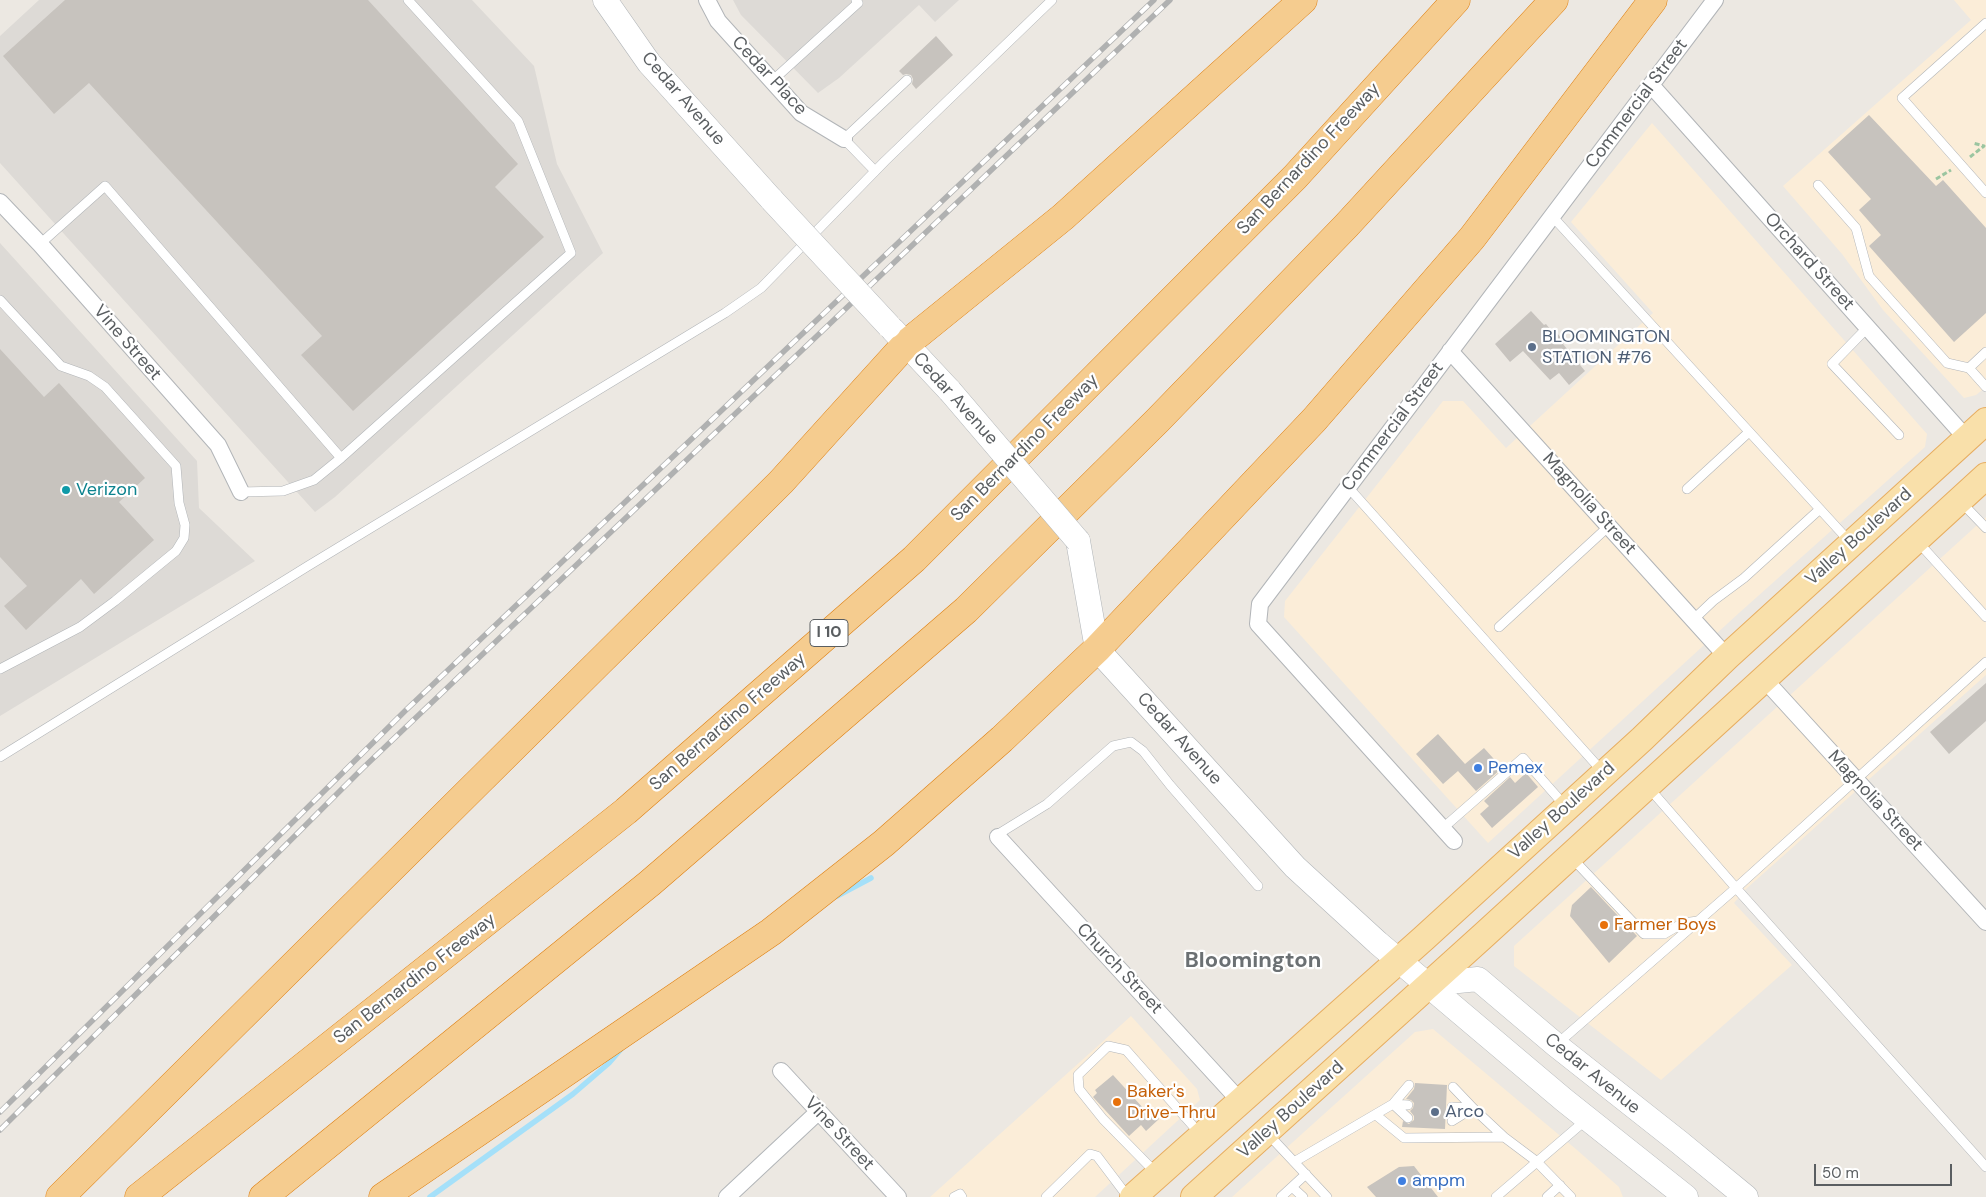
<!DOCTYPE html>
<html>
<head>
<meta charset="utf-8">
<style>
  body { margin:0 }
  #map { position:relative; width:1986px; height:1197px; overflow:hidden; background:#ece8e2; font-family:"DM Sans",sans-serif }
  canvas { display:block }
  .scale { position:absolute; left:1814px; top:1164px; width:138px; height:22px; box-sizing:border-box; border:2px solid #5a5e61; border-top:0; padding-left:6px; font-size:15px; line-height:18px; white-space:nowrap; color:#5a5e61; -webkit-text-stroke:4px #fff; paint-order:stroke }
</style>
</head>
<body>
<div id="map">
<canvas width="1986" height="1197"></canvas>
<div class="scale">50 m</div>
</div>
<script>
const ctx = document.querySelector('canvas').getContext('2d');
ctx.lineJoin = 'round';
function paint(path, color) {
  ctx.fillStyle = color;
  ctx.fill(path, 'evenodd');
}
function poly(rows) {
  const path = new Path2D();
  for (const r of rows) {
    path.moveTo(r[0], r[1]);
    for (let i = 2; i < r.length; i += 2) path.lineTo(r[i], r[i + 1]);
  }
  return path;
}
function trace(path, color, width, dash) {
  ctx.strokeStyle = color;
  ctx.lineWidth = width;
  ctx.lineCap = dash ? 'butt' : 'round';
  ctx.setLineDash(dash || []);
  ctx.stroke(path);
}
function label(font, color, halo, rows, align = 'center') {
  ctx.font = font + ' "DM Sans",sans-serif';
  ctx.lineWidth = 4.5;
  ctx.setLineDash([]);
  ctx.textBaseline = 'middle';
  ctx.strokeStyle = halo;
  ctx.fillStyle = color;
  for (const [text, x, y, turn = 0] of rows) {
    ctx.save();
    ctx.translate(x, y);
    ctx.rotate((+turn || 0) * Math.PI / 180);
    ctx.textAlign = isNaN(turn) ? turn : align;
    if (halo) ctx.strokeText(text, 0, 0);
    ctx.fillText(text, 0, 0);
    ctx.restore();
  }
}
paint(poly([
  [1954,0,1986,0,1986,387,1976,395,1964,398,1883,310,1842,254,1783,186,1971,20],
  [1652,123,1927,434,1925,447,1739,613,1488,843,1284,617,1285,601,1443,401,1463,401,1506,448,1653,313,1571,222],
  [1986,517,1986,675,1746,889,1734,903,1792,965,1661,1080,1514,966,1514,946],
  [1131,1016,1197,1089,1200,1100,1095,1197,930,1197],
  [1433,1029,1577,1150,1619,1187,1623,1197,1232,1197,1415,1032]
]), '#fbedd8');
paint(poly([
  [39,0,472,0,534,66,557,164,603,253,335,497,315,512,0,163,0,36],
  [733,0,959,0,935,22,919,5,839,78,818,93,741,15],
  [0,243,197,461,199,508,255,561,0,716]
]), '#dddad6');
trace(poly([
  [837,896,871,878],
  [430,1197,573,1094,609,1063,621,1049]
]), '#a5e0f9', 5.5);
paint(poly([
  [65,0,368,0,518,164,495,187,544,237,353,411,301,355,322,336,89,83,54,114,3,56],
  [936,36,953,55,916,89,912,84,913,79,911,75,906,74,903,75,899,71],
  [1869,115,1936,186,1943,180,1986,228,1986,313,1954,342,1869,246,1881,235,1859,210,1871,199,1828,152],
  [1531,311,1544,325,1546,324,1554,334,1556,332,1565,342,1563,344,1585,371,1569,385,1559,373,1550,380,1523,351,1510,362,1495,344],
  [0,349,44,397,59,383,145,478,119,502,154,540,94,594,81,579,26,630,4,606,27,586,0,557],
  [1986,683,1986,721,1949,754,1930,732],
  [1438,734,1465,764,1484,748,1502,768,1476,791,1458,771,1443,784,1416,754],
  [1526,773,1538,787,1492,828,1480,814,1489,806,1484,801,1510,777,1515,783],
  [1591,887,1637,936,1609,963,1570,916,1572,905],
  [1113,1075,1144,1109,1148,1106,1159,1119,1146,1131,1141,1125,1129,1136,1093,1097,1097,1093,1095,1090],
  [1415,1083,1447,1085,1445,1129,1402,1127,1403,1121,1409,1124,1414,1120,1414,1116,1410,1111,1413,1108,1414,1103,1411,1100,1406,1099,1414,1089],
  [1414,1166,1438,1197,1376,1197,1367,1187,1399,1167]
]), '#c7c3be');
const lane = poly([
  [1986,23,1902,98,1986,193],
  [772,81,858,3,856,0],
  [875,171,844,139,907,80],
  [1818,185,1856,228,1869,276,1947,363,1969,368],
  [1552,216,1850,542],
  [40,244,105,186,341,458,571,253,518,121,408,0],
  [0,300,61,366,89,376,105,387,176,466,179,503,185,525,184,538,176,551,115,601,80,627,0,669],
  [1867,328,1832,364,1899,435],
  [1986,352,1969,368,1986,387],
  [1348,487,1602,771],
  [1687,489,1749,432],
  [241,492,283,491,314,480,341,458],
  [1961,502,1986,528],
  [1918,542,1986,617],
  [1694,619,1713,601,1744,578,1820,509],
  [1499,627,1609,526],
  [0,757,308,566,725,313,761,288,885,161,1052,0],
  [1649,788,1736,888,1986,1167],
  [1443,828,1523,758,1566,807],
  [998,837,1000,833,1047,804,1113,746,1131,742,1143,751,1170,785,1258,886],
  [1572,858,1644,934,1664,934,1683,923,1698,921],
  [1557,1044,1736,888,1986,662],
  [1452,1107,1473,1108,1504,1137,1536,1161,1571,1197],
  [1376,1115,1404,1138,1504,1137],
  [1408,1118,1393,1104,1409,1085],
  [1452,1121,1473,1108,1453,1087],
  [1267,1133,1327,1197],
  [1294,1162,1393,1104,1408,1105],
  [1156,1173,1103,1119,1079,1089,1078,1075,1108,1046,1126,1050,1201,1135],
  [1292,1187,1303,1197],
  [954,1197,960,1194,962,1197],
  [1046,1197,1090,1154,1097,1156,1128,1197],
  [1281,1197,1306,1174],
  [1496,1197,1587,1119],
  [1547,1197,1560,1185]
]);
const street = poly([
  [707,0,718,21,801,113,844,139],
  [1651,85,1967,439],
  [0,202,40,244,218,445,241,492],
  [1450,351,1727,657],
  [1764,679,1986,922],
  [998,837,1240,1101],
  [1454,841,1258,624,1260,604,1715,0],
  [781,1071,898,1197],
  [727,1197,818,1112]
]);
const secondary = poly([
  [605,0,649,63,772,200],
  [893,330,950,391],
  [1078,541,1097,649,1295,867,1378,943,1564,1100,1686,1197],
  [1429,984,1478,979,1556,1045,1679,1142,1746,1197]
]);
const primary = poly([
  [1133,1197,1424,938,1642,739,1727,657,1986,421],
  [1194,1197,1484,935,1986,476]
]);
const highway = poly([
  [60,1197,781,482,906,344,1063,217,1303,0],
  [139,1197,626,811,914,559,1295,177,1456,0],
  [263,1197,650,883,966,610,1158,420,1346,226,1554,0],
  [383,1197,771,932,884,843,1002,739,1097,649,1314,420,1472,238,1653,0]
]);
trace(lane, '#b2b5b8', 10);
trace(street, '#b2b5b8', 18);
trace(secondary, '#b1b5b8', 25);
trace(primary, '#e7ad60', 28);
trace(highway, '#de7f10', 29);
trace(poly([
  [1970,157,1984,146,1973,143],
  [1936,179,1951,170]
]), '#9bc5a0', 3, [5, 2.5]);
trace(lane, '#fff', 9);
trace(street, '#fff', 16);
trace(secondary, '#fff', 24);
trace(primary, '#f9e0aa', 26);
trace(highway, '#f5cc8f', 28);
const rail = poly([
  [0,1112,406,710,1154,0],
  [0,1130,363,768,1170,0]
]);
trace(rail, '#b0b1b1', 5.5);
trace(rail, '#fff', 4, [11]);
const secondaryBridge = poly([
  [772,200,889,326],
  [950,391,1078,541]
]);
trace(secondaryBridge, '#b1b5b8', 25, []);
trace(secondaryBridge, '#fff', 24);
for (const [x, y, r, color] of [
  [1532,347,5,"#5c6f8a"],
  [66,490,5,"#0f9aa8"],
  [1478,768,5,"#3f7fe0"],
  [1604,925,5,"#e8710a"],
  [1117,1102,5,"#e8710a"],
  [1435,1112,5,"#5c6f8a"],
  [1402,1181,5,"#3f7fe0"]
]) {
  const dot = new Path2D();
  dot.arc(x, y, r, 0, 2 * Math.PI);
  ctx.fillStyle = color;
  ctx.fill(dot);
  trace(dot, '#fff', 2);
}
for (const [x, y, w] of [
  [829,633,38]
]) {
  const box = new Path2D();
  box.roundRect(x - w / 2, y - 13.5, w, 27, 4);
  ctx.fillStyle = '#fff';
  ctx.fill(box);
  trace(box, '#5a5e61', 1);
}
label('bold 16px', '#5a5e61', null, [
  ["I 10",829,633]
]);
label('18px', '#5a5e61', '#fff', [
  ["Cedar Place",769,76,47],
  ["Cedar Avenue",683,99,49],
  ["Commercial Street",1637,104,-53],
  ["San Bernardino Freeway",1309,159,-47],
  ["Orchard Street",1809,262,48],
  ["Vine Street",127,343,49],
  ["Cedar Avenue",955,399,48],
  ["Commercial Street",1393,427,-53],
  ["San Bernardino Freeway",1025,448,-45],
  ["Magnolia Street",1589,504,48],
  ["Valley Boulevard",1859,537,-42],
  ["San Bernardino Freeway",728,722,-41],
  ["Cedar Avenue",1179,739,48],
  ["Magnolia Street",1875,801,47],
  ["Valley Boulevard",1562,811,-42],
  ["Church Street",1119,969,47],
  ["San Bernardino Freeway",415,979,-38],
  ["Cedar Avenue",1592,1074,39],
  ["Valley Boulevard",1291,1110,-42],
  ["Vine Street",839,1134,47]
]);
label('18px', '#4e5e75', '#fff', [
  ["BLOOMINGTON",1542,337],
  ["STATION #76",1542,358],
  ["Arco",1445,1112]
], 'left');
label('18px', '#0d838f', '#fff', [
  ["Verizon",76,490]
], 'left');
label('18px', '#366cbe', '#fff', [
  ["Pemex",1488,768],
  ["ampm",1412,1181]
], 'left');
label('18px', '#c56008', '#fff', [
  ["Farmer Boys",1614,925],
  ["Baker's",1127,1092],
  ["Drive-Thru",1127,1113]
], 'left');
label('bold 22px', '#6b7073', '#fff', [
  ["Bloomington",1253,961]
]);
</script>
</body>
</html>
